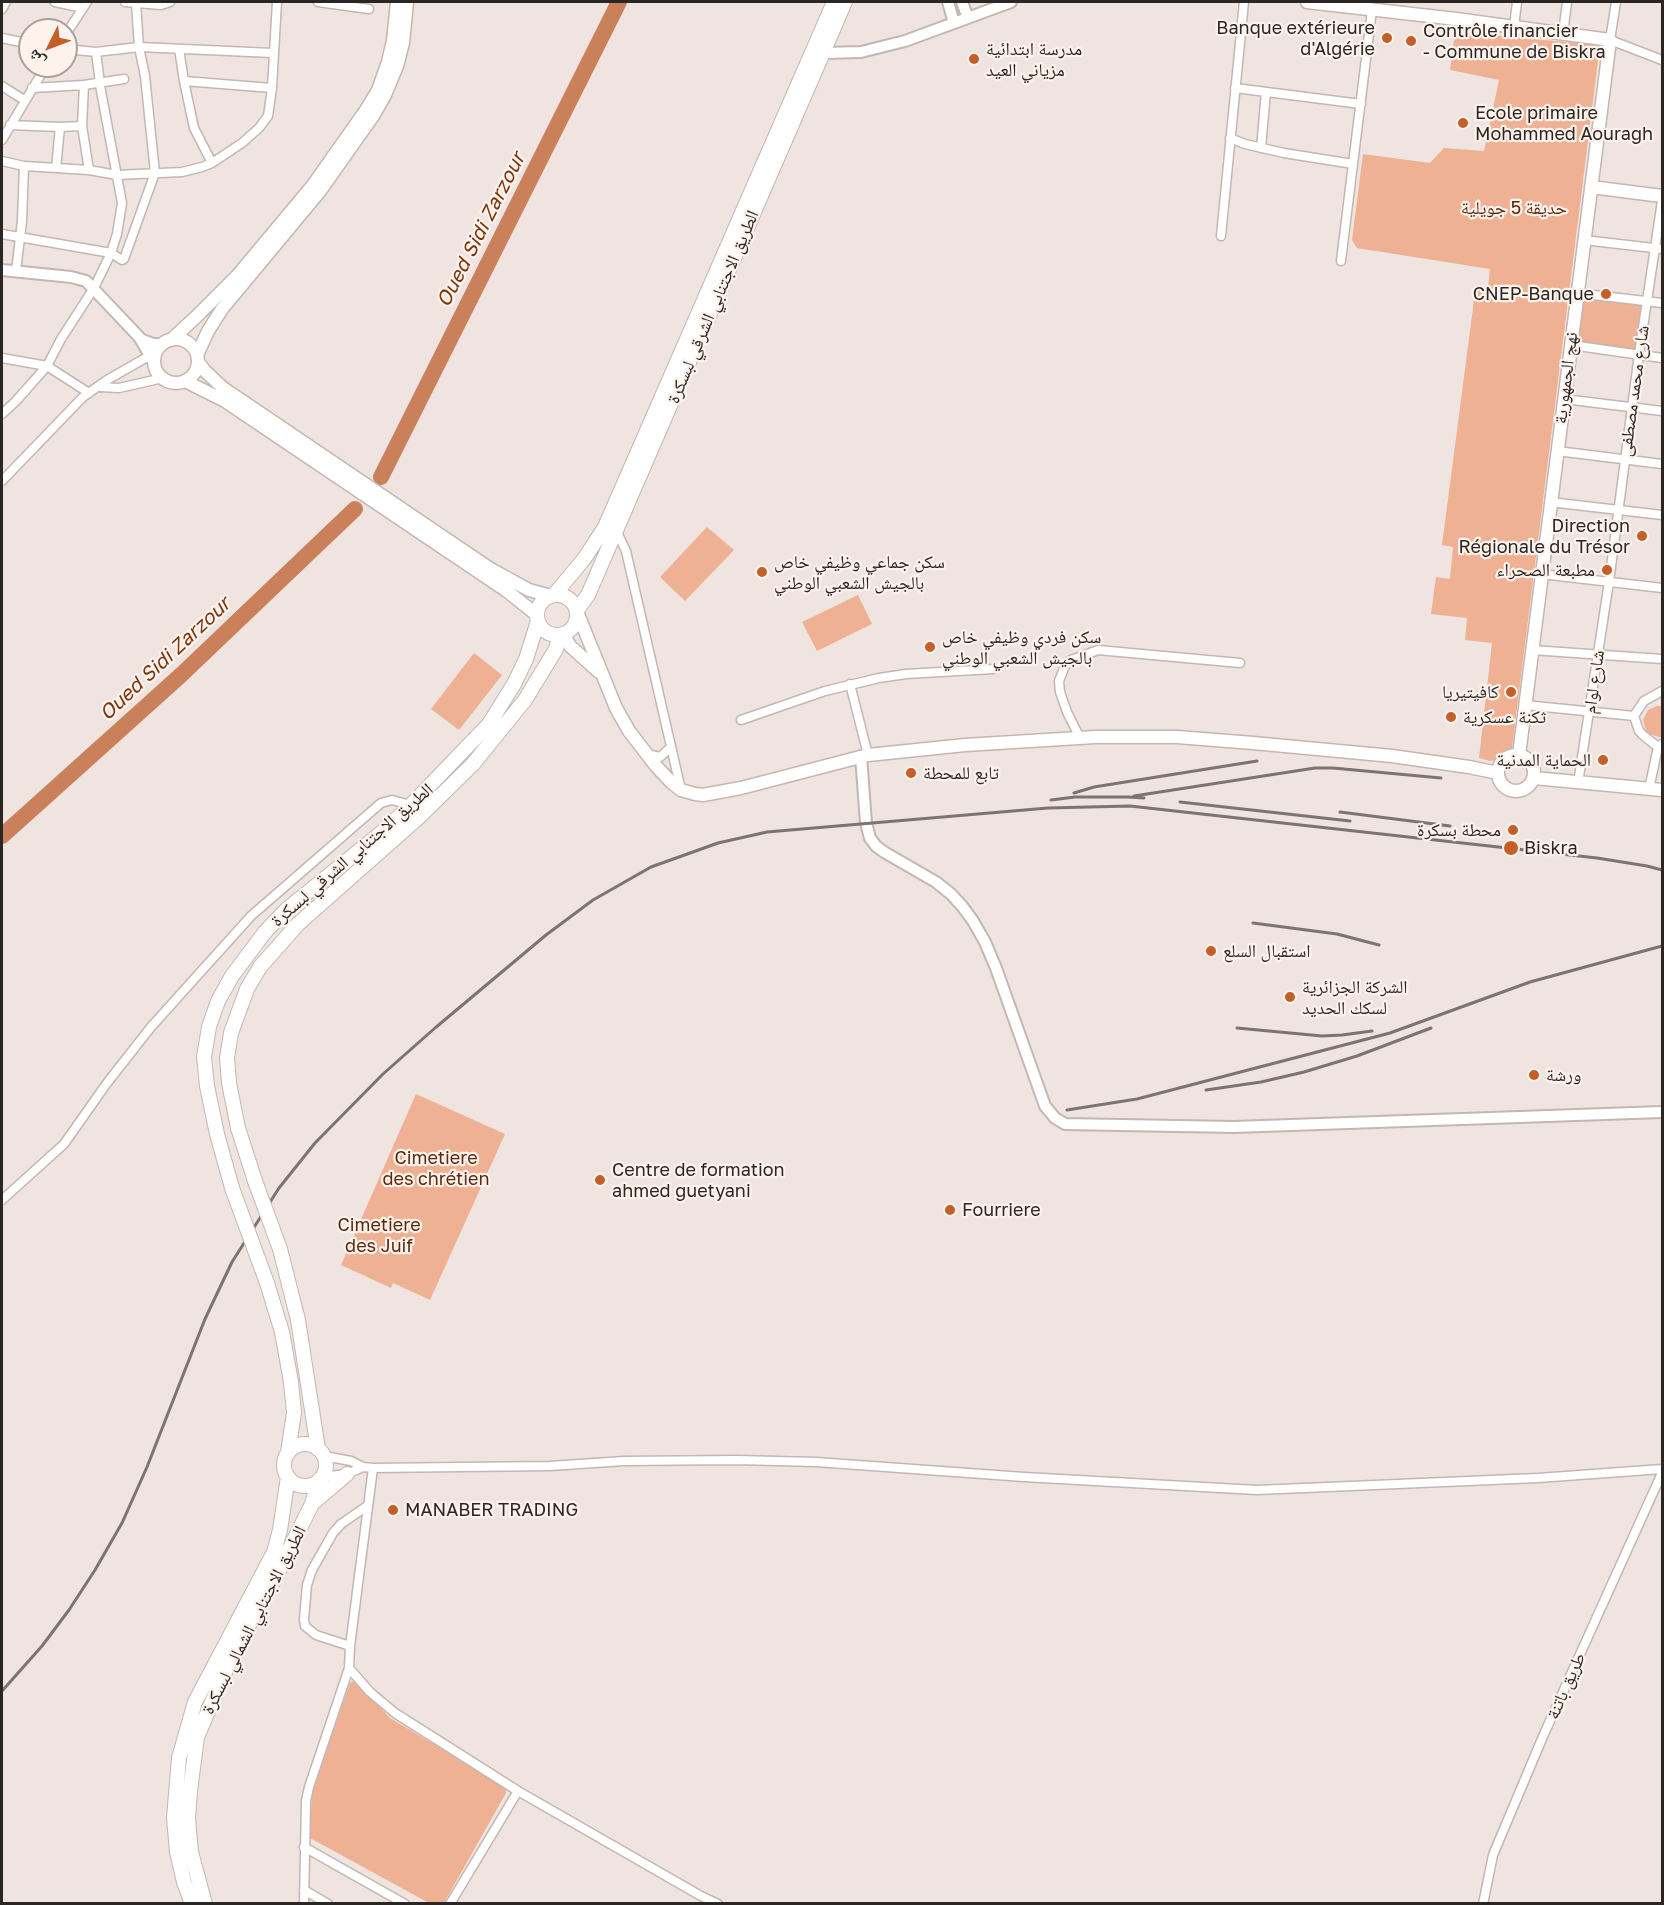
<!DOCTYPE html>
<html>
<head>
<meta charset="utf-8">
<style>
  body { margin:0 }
  #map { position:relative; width:1664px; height:1905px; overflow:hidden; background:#efe4df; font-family:"Golos Text","Noto Naskh Arabic",sans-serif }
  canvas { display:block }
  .frame { position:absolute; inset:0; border:3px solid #2a2624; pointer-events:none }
  .north { position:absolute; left:18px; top:18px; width:60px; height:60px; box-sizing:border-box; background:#fdf2ec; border:2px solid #a9a09c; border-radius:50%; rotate:228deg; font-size:16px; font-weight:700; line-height:24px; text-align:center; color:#2a2624 }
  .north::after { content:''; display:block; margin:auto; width:21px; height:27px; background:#c35f27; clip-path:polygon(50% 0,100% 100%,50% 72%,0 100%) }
</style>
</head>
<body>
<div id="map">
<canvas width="1664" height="1905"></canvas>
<div class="frame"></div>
<div class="north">ش</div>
</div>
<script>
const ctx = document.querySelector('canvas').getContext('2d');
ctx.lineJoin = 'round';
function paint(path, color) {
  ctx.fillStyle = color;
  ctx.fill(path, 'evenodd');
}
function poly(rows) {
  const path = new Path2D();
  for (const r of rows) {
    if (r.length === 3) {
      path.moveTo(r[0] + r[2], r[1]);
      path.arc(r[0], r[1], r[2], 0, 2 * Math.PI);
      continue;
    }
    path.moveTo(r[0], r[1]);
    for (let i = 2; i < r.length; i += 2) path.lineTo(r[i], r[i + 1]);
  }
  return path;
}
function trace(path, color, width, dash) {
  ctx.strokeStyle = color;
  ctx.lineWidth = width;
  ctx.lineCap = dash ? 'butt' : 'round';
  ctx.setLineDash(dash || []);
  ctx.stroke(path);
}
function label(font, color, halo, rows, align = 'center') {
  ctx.font = font + ' "Golos Text","Noto Naskh Arabic",sans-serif';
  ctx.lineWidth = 4.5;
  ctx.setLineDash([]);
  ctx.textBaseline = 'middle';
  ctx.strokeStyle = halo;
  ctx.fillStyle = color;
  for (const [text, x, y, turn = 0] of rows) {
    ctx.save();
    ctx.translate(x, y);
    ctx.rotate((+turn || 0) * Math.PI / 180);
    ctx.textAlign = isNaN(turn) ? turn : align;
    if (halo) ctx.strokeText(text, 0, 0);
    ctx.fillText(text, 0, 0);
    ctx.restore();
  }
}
paint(poly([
  [1455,32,1600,45,1512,748,1507,754,1498,760,1490,761,1479,758,1492,643,1465,640,1467,618,1431,614,1436,577,1450,579,1453,547,1442,545,1476,285,1488,287,1490,269,1357,248,1352,240,1363,154,1430,163,1444,148,1484,151,1499,80,1450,70],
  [1582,297,1642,305,1636,350,1576,341],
  [707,527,734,550,685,601,660,577],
  [858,595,872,624,817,651,802,622],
  [474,653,502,675,459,730,431,709],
  [1657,706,1662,706,1662,737,1659,737,1649,734,1646,730,1643,720,1648,710],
  [416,1094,505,1134,430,1300,393,1283,391,1288,341,1265],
  [355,1680,390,1718,506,1787,506,1793,444,1903,429,1903,310,1838,312,1791,350,1683]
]), '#efb193');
trace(poly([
  [381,477,619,2],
  [2,836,181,675,355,509]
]), '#c9805b', 16);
const minor = poly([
  [55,2,83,8],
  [125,2,161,5,170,2],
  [318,2,369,9],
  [1616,2,1610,40,1662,60],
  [2,9,6,2],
  [1514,27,1517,2],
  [66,34,87,2],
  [1563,34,1567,2],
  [2,38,30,44],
  [66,49,96,52,139,47,273,53],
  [179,49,184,81,272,88],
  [184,81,194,128,212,163],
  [84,85,124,79],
  [2,86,24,100],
  [32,88,84,85,82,126,89,170],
  [1235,88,1361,104],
  [10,125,60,127,82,126],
  [1230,138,1245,144,1284,153,1353,164],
  [2,140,46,66],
  [1261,148,1266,92],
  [2,161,24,166,89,170,117,175,182,172,202,167,212,163,242,143,259,128,268,116,272,88,277,2],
  [56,168,60,127],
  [2,234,111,253,122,260,124,259,155,173,145,76,139,47,136,3],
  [1221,236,1244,2],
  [1584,240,1662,249],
  [1341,261,1372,10],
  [16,271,22,221,24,166],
  [1577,293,1662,303],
  [1571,345,1662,358],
  [2,358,47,366,89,393],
  [99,387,119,388,163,378],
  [1564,399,1662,411],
  [2,414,16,401,47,366,61,339,94,288,111,253,117,234,122,203,101,91,96,52],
  [1557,451,1662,464],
  [2,481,83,397,107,380,156,352],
  [1550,502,1662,515],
  [616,530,626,551,681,790],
  [1541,574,1662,588],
  [1532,650,1662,659],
  [850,684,868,755],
  [1662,691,1644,701,1634,716,1639,731,1644,736,1658,747,1662,744],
  [1525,705,1634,716],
  [741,720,825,691,879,678,906,674,993,669],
  [1080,738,1067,712,1060,692,1059,681,1065,666,1071,660,1098,650,1240,663],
  [646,754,660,757,671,747],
  [1578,783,1609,582,1639,354,1662,201],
  [1649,789,1658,747],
  [2,1200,64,1144,107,1083,151,1027,251,916,381,803,392,800,411,805],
  [324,1456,351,1461,363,1467,373,1468,550,1466,624,1461,737,1460,816,1462,1024,1477,1257,1490,1538,1478,1662,1469],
  [321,1477,347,1474,363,1467],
  [350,1646,316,1635,305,1626,304,1619,307,1585,312,1570,333,1533,341,1524,367,1506],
  [349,1668,370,1692,395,1713,518,1791,701,1896,718,1904],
  [304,1847,405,1904],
  [304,1890,328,1904],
  [304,1904,306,1801,309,1787,349,1668,350,1646,373,1468],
  [450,1904,518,1791],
  [1483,1904,1493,1855,1544,1734,1662,1473]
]);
const tertiary = poly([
  [948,2,954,23],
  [962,2,968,18],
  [824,53,861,52,905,41,1011,2],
  [2,270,71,277,86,281,140,338,154,363],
  [140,339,153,344,162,344],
  [861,756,866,823,870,838,876,846,884,852,936,882,951,894,962,906,973,921,985,942,996,968,1045,1106,1055,1118,1065,1124,1234,1127,1662,1112]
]);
const secondary = poly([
  [1307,2,1456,19,1610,40,1519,755],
  [1591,187,1662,196],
  [176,361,22],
  [171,340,196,317,237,276,313,185,366,110,378,90,388,62,393,41,397,2],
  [197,355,208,331,222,309,320,191,373,116,385,95,397,66,403,43,407,2],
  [198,362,205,371,223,388,489,568,529,590,551,596],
  [185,381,225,401,507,591,537,615],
  [578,614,616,708,629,731,656,766,671,782,681,790,695,794,703,795,741,788,868,755,965,745,1095,737,1177,737,1253,743,1392,756,1469,767,1498,773],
  [563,634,570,646,599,672],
  [1516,773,18],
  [1534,778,1662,790]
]);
const trunk = poly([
  [557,615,20],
  [554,595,584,559,605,527,834,2],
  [577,610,588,595,845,2],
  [255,1181,238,1128,229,1083,227,1058,231,1033,247,989,260,967,298,924,419,817,473,764,525,700,556,649,560,635],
  [232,1188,217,1134,207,1086,204,1057,209,1027,218,1001,232,976,265,932,286,910,381,833,411,805,489,724,514,684,526,659,538,621],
  [280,1249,298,1320,318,1449],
  [267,1283,282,1332,291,1382,294,1413,288,1452],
  [305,1465,21],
  [313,1503,347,1474],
  [192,1904,184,1882,177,1852,174,1818,179,1758,195,1702,274,1552,280,1530,288,1477],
  [205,1904,191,1852,188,1818,190,1791,197,1737,234,1651,269,1590,312,1504,319,1480]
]);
trace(minor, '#c2b7b2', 11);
trace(tertiary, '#c2b7b2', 14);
trace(secondary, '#c2b7b2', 15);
trace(trunk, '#c2b7b2', 16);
trace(minor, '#fff', 8);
trace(tertiary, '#fff', 10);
trace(secondary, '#fff', 12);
trace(trunk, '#fff', 14);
trace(poly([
  [1074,793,1094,787,1257,761],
  [1134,796,1315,768,1333,768,1441,778],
  [1051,800,1075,797,1128,797,1144,798],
  [1180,802,1350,821],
  [1340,812,1450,826],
  [1253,923,1337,934,1379,945],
  [1237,1028,1322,1036,1342,1035,1372,1031],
  [1206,1090,1261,1082,1304,1072,1357,1056,1431,1028],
  [1067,1110,1137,1099,1390,1033,1530,982,1662,946],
  [2,1691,42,1646,69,1610,95,1570,122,1523,147,1467,205,1319,232,1262,279,1188,315,1143,383,1074,435,1028,546,935,593,900,651,867,718,843,767,832,1048,808,1130,806,1597,858,1647,866,1662,870]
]), '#7b7470', 3);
const trunkBridge = poly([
  [255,1181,280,1249],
  [232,1188,267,1283]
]);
trace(trunkBridge, '#c2b7b2', 16, []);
trace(trunkBridge, '#fff', 14);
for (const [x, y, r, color] of [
  [1387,38,6,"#c35f27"],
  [1411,41,6,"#c35f27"],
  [974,59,6,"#c35f27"],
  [1463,123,6,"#c35f27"],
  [1606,294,6,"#c35f27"],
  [1642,536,6,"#c35f27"],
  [1607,570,6,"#c35f27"],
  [762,572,6,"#c35f27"],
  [930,647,6,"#c35f27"],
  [1511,692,6,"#c35f27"],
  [1451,717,6,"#c35f27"],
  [1603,760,6,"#c35f27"],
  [911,773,6,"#c35f27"],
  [1513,830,6,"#c35f27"],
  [1511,848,8,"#c35f27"],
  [1211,951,6,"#c35f27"],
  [1290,997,6,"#c35f27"],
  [1534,1075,6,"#c35f27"],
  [600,1180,6,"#c35f27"],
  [950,1210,6,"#c35f27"],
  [393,1510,6,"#c35f27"]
]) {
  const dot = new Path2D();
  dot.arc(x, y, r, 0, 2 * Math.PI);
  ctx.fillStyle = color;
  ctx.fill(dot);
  trace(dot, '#fdf2ec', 2);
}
label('18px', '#2a2624', '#fdf2ec', [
  ["Banque extérieure",1375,28,"right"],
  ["d'Algérie",1375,49,"right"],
  ["Contrôle financier",1423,31],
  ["- Commune de Biskra",1423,52],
  ["مدرسة ابتدائية",986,49],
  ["مزياني العيد",986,70],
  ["Ecole primaire",1475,113],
  ["Mohammed Aouragh",1475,134],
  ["CNEP-Banque",1594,294,"right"],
  ["Direction",1630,526,"right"],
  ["Régionale du Trésor",1630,547,"right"],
  ["سكن جماعي وظيفي خاص",774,562],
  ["بالجيش الشعبي الوطني",774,583],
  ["مطبعة الصحراء",1595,570,"right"],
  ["سكن فردي وظيفي خاص",942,637],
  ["بالجيش الشعبي الوطني",942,658],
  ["كافيتيريا",1499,692,"right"],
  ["ثكنة عسكرية",1463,717],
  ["الحماية المدنية",1591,760,"right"],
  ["تابع للمحطة",923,773],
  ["محطة بسكرة",1501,830,"right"],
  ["Biskra",1524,848],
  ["استقبال السلع",1223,951],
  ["الشركة الجزائرية",1302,987],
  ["لسكك الحديد",1302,1008],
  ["ورشة",1546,1075],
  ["Centre de formation",612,1170],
  ["ahmed guetyani",612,1191],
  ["Fourriere",962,1210],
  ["MANABER TRADING",405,1510]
], 'left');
label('18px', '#59290e', '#fdf2ec', [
  ["حديقة 5 جويلية",1514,208],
  ["Cimetiere",436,1158],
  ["des chrétien",436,1179],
  ["Cimetiere",379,1225],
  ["des Juif",379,1246]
]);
label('18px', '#2a2624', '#fdf2ec', [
  ["الطريق الاجتنابي الشرقي لبسكرة",713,307,-67],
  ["نهج الجمهورية",1566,378,-83],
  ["شارع محمد مصطفى",1634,391,-82],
  ["شارع لوام",1594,682,-82],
  ["الطريق الاجتنابي الشرقي لبسكرة",352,855,-41],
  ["الطريق الاجتنابي الشمالي لبسكرة",254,1620,-63],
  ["طريق باتنة",1566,1686,-66]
]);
label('italic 20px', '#79360c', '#fdf2ec', [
  ["Oued Sidi Zarzour",481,230,-63],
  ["Oued Sidi Zarzour",165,659,-43]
]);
</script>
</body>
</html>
